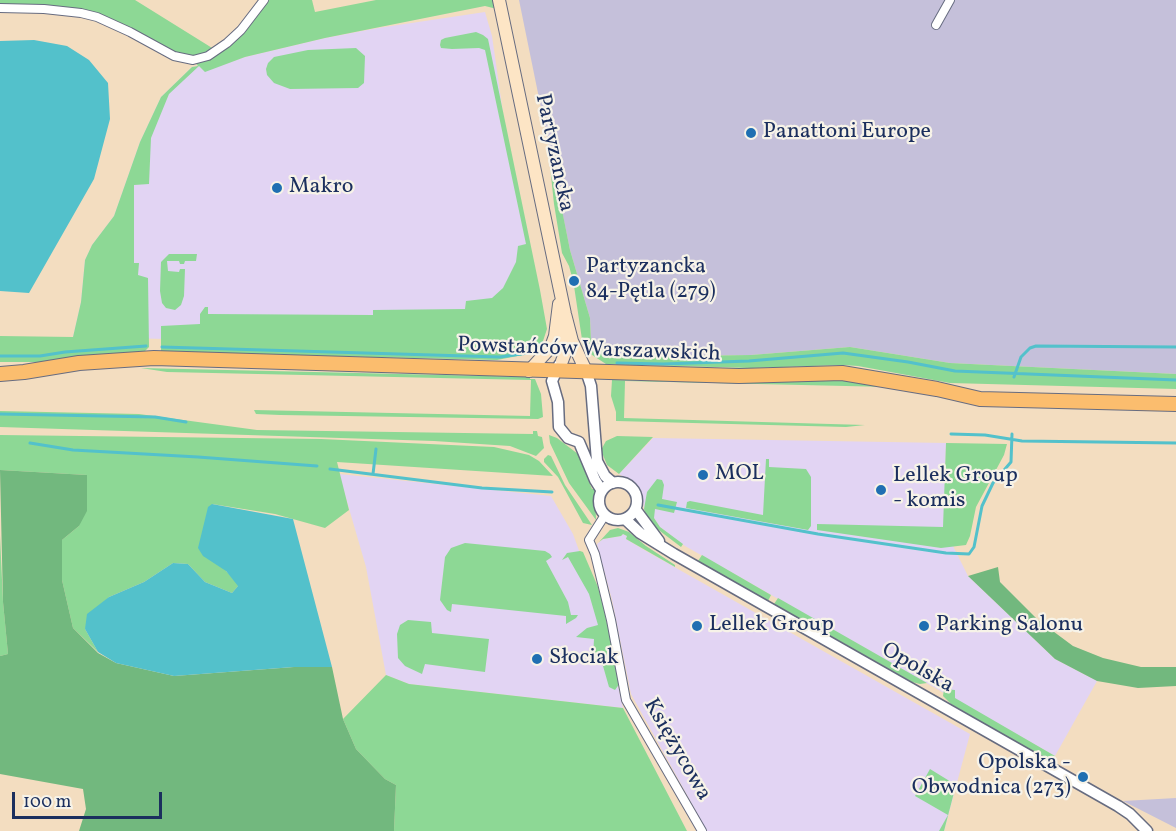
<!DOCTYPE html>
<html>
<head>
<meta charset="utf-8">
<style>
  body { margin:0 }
  #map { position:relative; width:1176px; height:831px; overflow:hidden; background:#f3ddc0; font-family:Vollkorn,serif }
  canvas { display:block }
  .scale { position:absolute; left:12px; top:792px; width:150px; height:27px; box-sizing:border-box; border:3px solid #1b2f5e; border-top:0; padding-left:8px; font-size:18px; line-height:21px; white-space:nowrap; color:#1b2f5e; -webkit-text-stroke:4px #f7f3e8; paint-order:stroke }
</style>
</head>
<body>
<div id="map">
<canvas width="1176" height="831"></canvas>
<div class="scale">100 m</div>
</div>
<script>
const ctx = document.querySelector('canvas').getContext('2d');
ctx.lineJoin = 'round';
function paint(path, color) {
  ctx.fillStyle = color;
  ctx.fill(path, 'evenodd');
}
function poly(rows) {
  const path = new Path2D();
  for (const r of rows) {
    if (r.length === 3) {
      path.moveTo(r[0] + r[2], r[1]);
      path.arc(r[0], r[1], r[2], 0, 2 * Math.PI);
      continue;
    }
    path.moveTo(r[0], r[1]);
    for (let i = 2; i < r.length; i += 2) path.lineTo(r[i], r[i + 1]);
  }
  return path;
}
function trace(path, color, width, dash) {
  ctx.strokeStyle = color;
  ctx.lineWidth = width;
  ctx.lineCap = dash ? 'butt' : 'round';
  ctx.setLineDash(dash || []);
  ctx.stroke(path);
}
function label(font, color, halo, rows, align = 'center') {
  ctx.font = font + ' Vollkorn,serif';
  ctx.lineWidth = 4.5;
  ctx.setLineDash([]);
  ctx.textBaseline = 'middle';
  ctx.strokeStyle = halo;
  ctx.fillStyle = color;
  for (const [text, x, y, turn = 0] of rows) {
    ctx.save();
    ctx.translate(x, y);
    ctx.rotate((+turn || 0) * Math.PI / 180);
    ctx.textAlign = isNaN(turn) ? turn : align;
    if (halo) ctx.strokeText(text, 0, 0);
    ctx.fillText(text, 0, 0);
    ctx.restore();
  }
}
paint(poly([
  [485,12,492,36,509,155,533,273,452,345,73,337,81,302,85,260,92,245,114,216,140,142,161,97,192,67,199,66,205,71,245,57,325,38,378,28],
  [653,438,946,443,944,528,968,576,1055,659,1097,681,1055,756,685,546,660,527,654,518,644,509,642,494,638,486,619,474],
  [339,474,551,496,573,534,601,611,623,708,409,684,386,675,366,567],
  [623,534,627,536,626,539,646,551,970,734,944,831,707,831,631,694,612,600,597,544,603,539,621,536]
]), '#e2d4f3');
paint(poly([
  [519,0,1176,0,1176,374,950,363,850,347,751,355,617,357,591,341,590,318,570,250],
  [1176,798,1176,828,1123,801]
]), '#c5c0da');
paint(poly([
  [0,0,135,0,217,51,264,0,312,0,315,12,376,0,499,0,501,10,485,6,325,38,245,57,205,72,199,66,169,94,151,138,149,184,134,185,134,263,139,263,138,275,148,278,149,347,144,352,41,362,0,362,0,336,73,337,81,302,85,260,92,245,114,216,140,142,161,97,192,67,198,66,193,60,97,17,0,8],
  [476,32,483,35,488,39,540,290,547,329,543,341,545,343,543,346,536,352,528,354,497,360,161,352,161,326,200,324,200,314,205,307,208,307,208,314,373,315,373,310,465,309,466,301,492,298,503,288,516,262,518,246,526,244,485,50,479,48,452,49,441,48,440,45,441,40,445,38],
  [356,48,365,56,364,83,358,88,290,89,274,83,267,75,266,69,268,63,274,57,308,50],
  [551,155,570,250,590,318,591,341,617,357,751,355,850,347,950,363,1176,374,1176,389,950,383,858,366,843,365,751,368,606,364,589,353,583,346,574,286,576,285,575,277,572,277,569,266,562,253,554,204,550,166],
  [169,254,197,254,196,261,185,261,184,264,180,264,179,261,167,261,168,271,179,272,180,269,185,269,184,296,181,305,175,310,166,308,162,303,160,291,161,262],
  [141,368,530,377,530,379,535,379,541,394,543,417,538,419,280,415,256,414,254,410,530,416,531,380,167,372],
  [612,380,745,383,846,380,890,387,625,381,624,418,865,425,846,427,616,421,616,412,611,396],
  [0,411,139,414,257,430,533,434,533,431,537,431,538,436,542,437,544,448,536,456,510,446,434,441,0,427],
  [0,435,321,439,494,447,529,455,539,461,553,476,337,462,349,510,325,528,275,514,212,504,226,571,239,585,232,593,205,582,188,564,173,563,144,582,109,597,85,629,98,652,73,628,62,580,62,540,79,526,87,475,0,470],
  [549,435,557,438,578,454,592,489,595,489,596,520,569,483,550,443],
  [617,436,653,437,619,474,607,465,601,450,606,441],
  [946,443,1007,444,1004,455,976,507,970,536,966,545,941,548,817,530,817,524,943,527],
  [548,455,551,456,565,485,592,525,583,523,558,477,544,462,544,459],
  [766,459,769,459,769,467,806,469,811,477,811,526,808,530,686,508,687,502,690,501,763,515],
  [657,479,662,480,664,485,662,499,677,502,674,513,655,509,654,518,660,527,683,544,681,547,656,528,647,517,644,509,647,492],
  [618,528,629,532,646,546,675,565,675,567,626,539,627,536,623,534,621,536,603,539,599,542,610,530],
  [0,535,3,602,8,654,0,656],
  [465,543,545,551,550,554,552,557,546,561,568,602,571,615,578,615,576,618,566,624,566,616,452,604,451,612,447,610,440,600,445,557,451,548],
  [580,551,583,552,598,587,604,610,620,683,615,690,609,687,603,666,593,659,594,639,576,637,587,628,598,625,589,594,568,557,562,560,567,553],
  [702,555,771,595,768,601,698,561],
  [778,598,927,683,920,684,912,682,774,604],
  [408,620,431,622,432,633,489,639,485,672,425,664,422,674,405,666,398,658,397,634,400,625],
  [386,675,409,684,623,708,687,831,394,831,396,785,385,779,356,749,343,719],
  [944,689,955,690,955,698,1055,756,1051,763,951,704,943,696],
  [930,769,956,785,944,831,939,831,948,815,915,796]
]), '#8dd895');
paint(poly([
  [0,470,87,475,87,511,79,526,62,540,62,580,73,628,98,653,116,663,174,676,294,667,332,667,343,719,356,749,385,779,396,785,394,831,79,831,86,809,83,789,0,774,0,656,8,654,3,602],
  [998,567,1000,582,1038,620,1073,646,1103,658,1141,667,1176,667,1176,686,1138,688,1097,681,1055,659,968,576]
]), '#72b87e');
paint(poly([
  [34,40,67,46,89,60,108,83,110,119,94,179,29,293,0,291,0,41],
  [212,504,293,519,332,667,294,667,174,676,116,663,98,652,85,629,87,614,109,597,144,582,173,563,188,564,205,582,232,593,238,586,226,571,203,556,198,548,208,507]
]), '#53c1cb');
trace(poly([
  [162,347,500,357,528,353,542,343],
  [0,356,40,356,65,352,146,346],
  [617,363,663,364,749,361,843,353,908,362,955,371,1176,380],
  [1014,377,1021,357,1030,348,1036,346,1176,347],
  [0,414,155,417,186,422],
  [951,434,985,435,1022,441,1176,443],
  [30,443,73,450,198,457,317,466],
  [330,469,482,488,552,492],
  [373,474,376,449],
  [658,505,818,534,946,553,969,554,974,547,982,506,993,483,1011,462,1012,434]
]), '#53c1cb', 3);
const minor = poly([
  [0,8,44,9,81,13,97,17,130,32,174,56,193,60,208,56,227,43,241,30,264,0],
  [936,25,950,0],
  [605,515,589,540,595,554,611,620,626,700,702,831]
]);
const tertiary = poly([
  [559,365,552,381,558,402,559,427,568,438,579,442,595,480,602,491],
  [586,371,591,386,597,461,605,476,613,483],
  [618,501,19],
  [636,510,659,541],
  [625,519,640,533,674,554,1118,806,1130,814,1147,831]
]);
const secondary = poly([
  [499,0,565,314,572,341,586,371],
  [562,361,565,353,564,330],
  [529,371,551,347,555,336,559,304]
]);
const primary = poly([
  [0,374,24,372,79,363,154,358,739,376,842,373,937,389,980,399,1176,404]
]);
trace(minor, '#676c80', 10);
trace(tertiary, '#676c80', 13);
trace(secondary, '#676c80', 14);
trace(primary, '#676c80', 16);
trace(minor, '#fff', 8);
trace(tertiary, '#fff', 10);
trace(secondary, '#fde5c5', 12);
trace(primary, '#fbbd6e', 14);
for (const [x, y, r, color] of [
  [751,133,6,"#1f6fb2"],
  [277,188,6,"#1f6fb2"],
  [574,281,6,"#1f6fb2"],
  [703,475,6,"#1f6fb2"],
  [881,490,6,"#1f6fb2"],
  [697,626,6,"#1f6fb2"],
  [924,626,6,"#1f6fb2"],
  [537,659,6,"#1f6fb2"],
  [1083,777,6,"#1f6fb2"]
]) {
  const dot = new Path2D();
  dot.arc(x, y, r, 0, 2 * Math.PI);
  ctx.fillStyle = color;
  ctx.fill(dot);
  trace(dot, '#f7f3e8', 2);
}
label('22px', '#1b2f5e', '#f7f3e8', [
  ["Panattoni Europe",763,133],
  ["Makro",289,188],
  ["Partyzancka",586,268],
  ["84-Pętla (279)",586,293],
  ["MOL",715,475],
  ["Lellek Group",893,477],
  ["- komis",893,502],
  ["Lellek Group",709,626],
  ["Parking Salonu",936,626],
  ["Słociak",549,659],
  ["Opolska -",1071,764,"right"],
  ["Obwodnica (273)",1071,789,"right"]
], 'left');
label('22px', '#1b2f5e', '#f7f3e8', [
  ["Partyzancka",553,153,78],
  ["Powstańców Warszawskich",589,351,2],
  ["Opolska",917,669,30],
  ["Księżycowa",676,750,60]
]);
</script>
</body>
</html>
